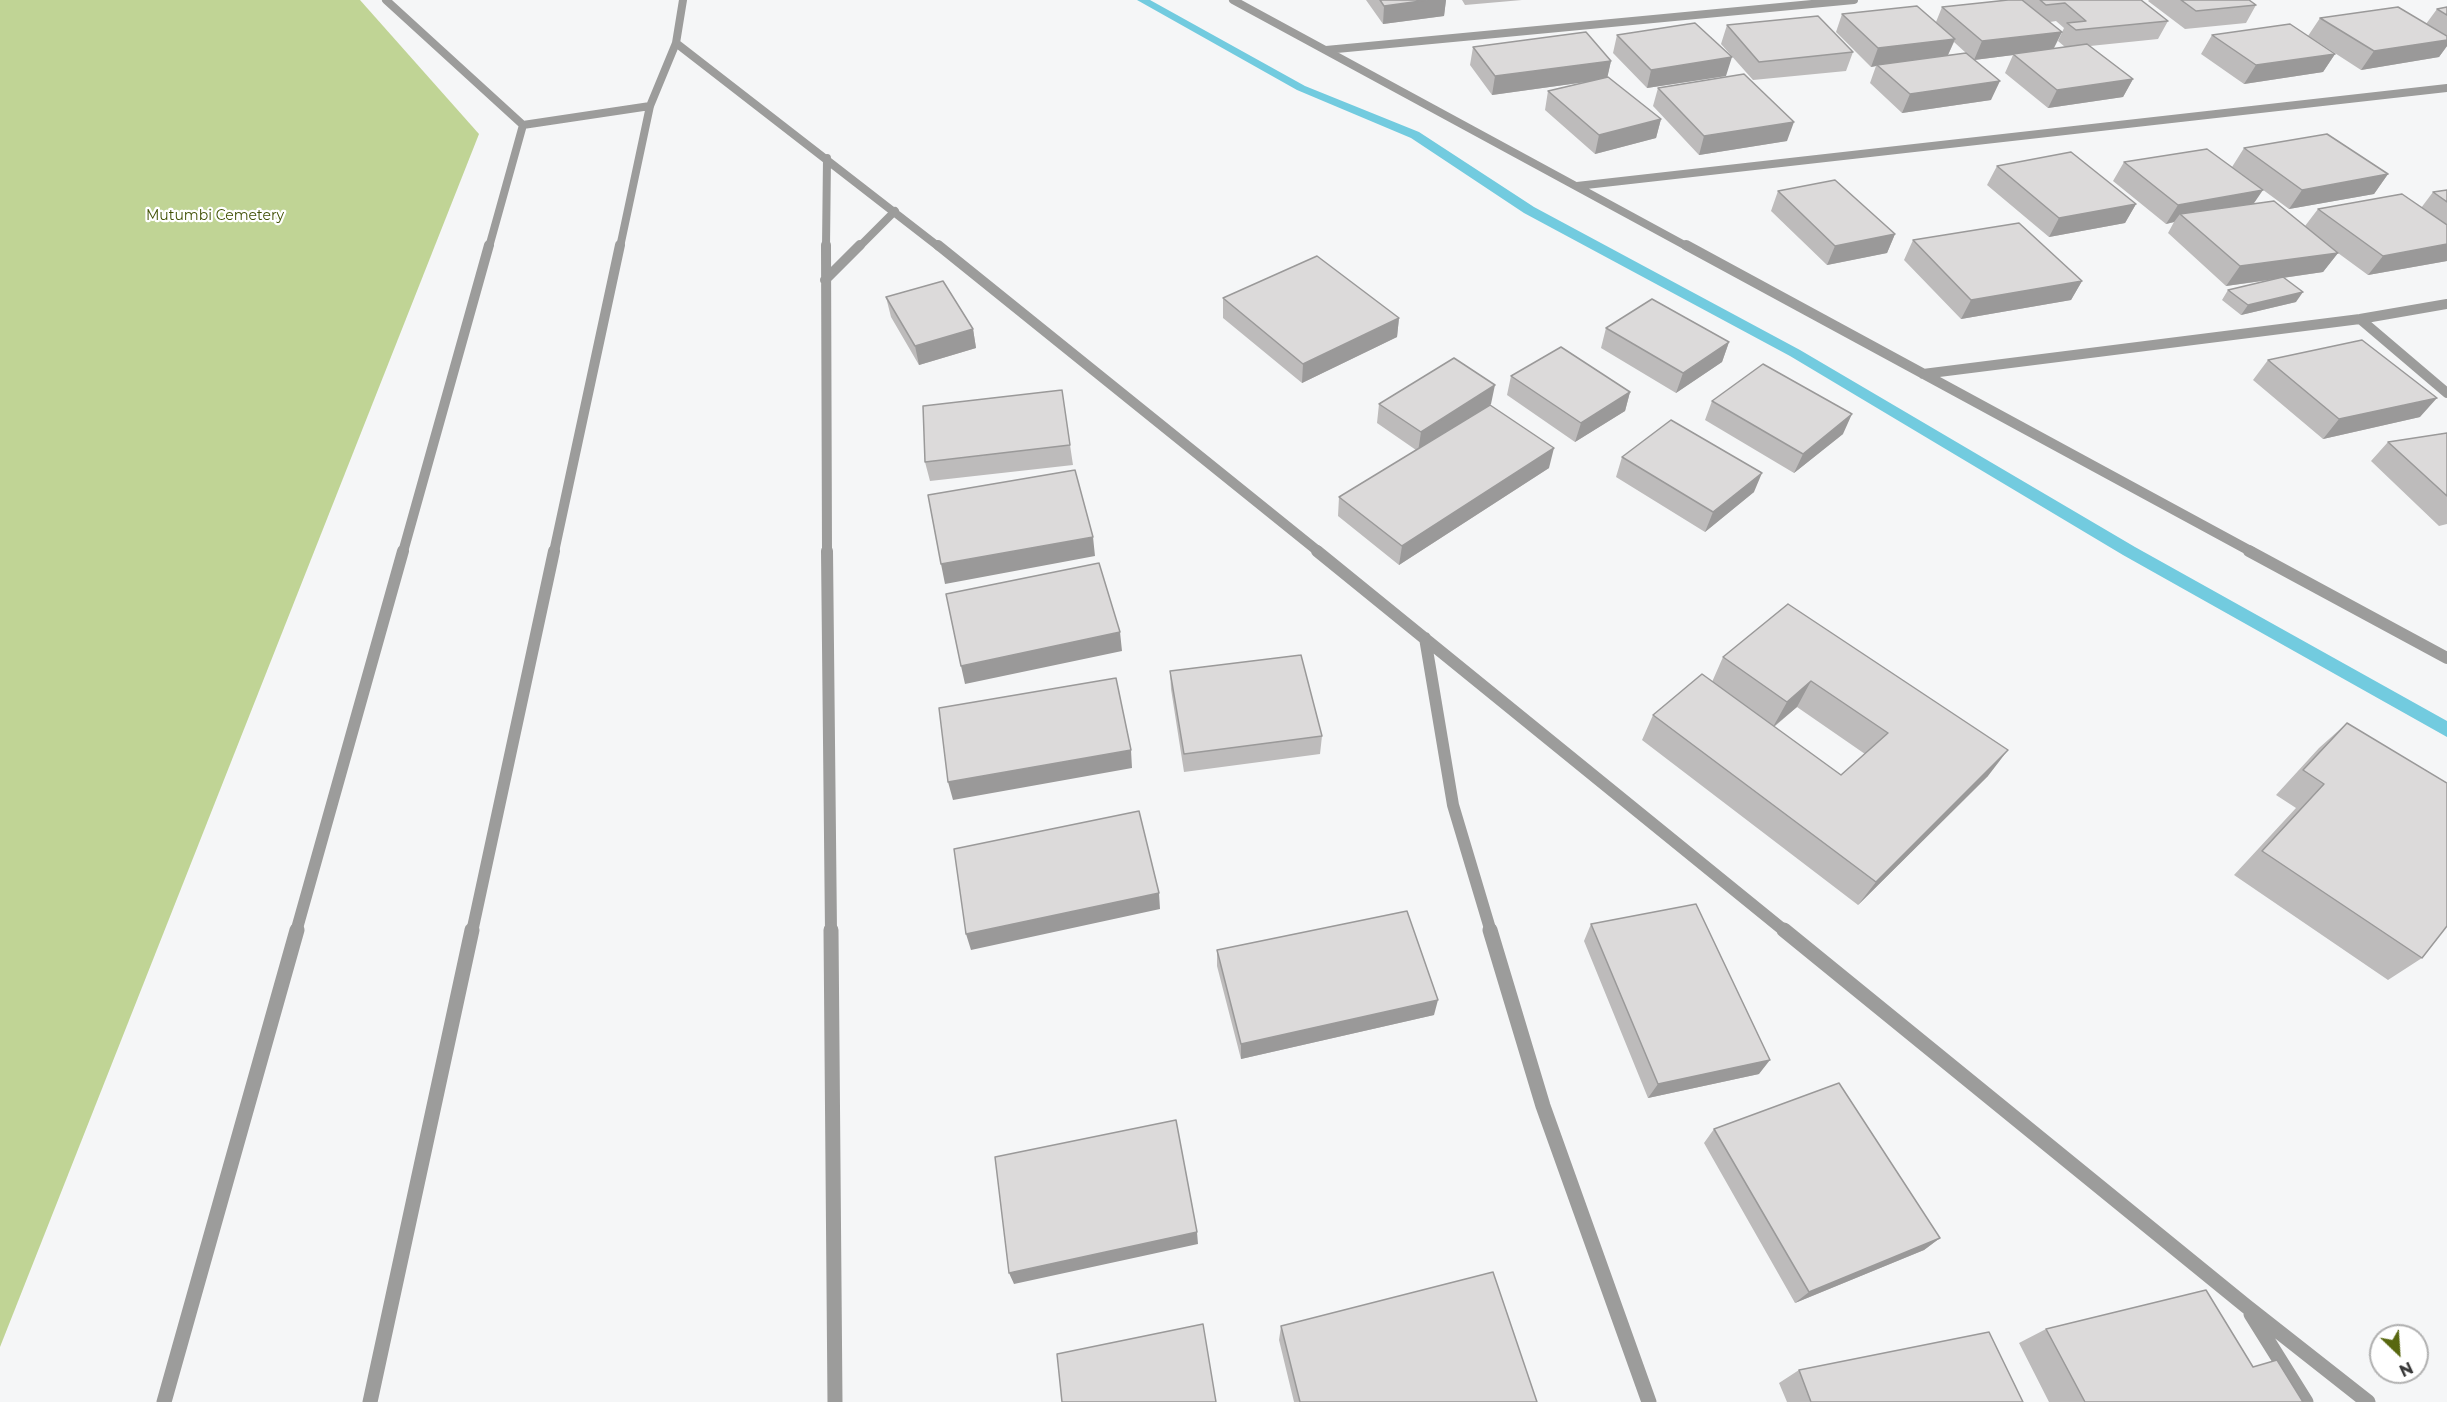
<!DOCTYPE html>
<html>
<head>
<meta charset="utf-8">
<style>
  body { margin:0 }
  #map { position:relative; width:2447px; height:1402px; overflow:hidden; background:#f5f6f7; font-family:Montserrat,sans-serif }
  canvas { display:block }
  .north { position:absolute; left:2369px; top:1324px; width:60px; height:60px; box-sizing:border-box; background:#fff; border:2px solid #b0b0b0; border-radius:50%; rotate:155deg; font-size:16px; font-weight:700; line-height:24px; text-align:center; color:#393939 }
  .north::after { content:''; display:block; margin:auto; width:21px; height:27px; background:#58670f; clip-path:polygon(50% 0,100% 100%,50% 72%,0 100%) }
</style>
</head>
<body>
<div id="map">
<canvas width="2447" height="1402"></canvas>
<div class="north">N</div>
</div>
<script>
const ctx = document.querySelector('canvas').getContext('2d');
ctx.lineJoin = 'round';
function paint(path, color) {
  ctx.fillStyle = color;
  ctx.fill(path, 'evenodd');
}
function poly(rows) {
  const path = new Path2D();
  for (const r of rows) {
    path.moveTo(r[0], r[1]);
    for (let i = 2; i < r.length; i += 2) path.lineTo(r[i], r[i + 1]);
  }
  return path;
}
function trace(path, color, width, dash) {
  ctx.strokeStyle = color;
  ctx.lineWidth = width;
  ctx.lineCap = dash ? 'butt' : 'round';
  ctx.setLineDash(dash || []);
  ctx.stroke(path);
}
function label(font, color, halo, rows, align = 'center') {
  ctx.font = font + ' Montserrat,sans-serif';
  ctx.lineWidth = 4.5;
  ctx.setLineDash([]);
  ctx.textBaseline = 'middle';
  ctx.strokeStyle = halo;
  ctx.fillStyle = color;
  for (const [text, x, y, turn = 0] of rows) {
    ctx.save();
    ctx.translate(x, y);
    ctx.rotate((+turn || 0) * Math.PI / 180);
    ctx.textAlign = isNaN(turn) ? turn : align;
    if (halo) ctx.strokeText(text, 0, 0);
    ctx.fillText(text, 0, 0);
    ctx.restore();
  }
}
paint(poly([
  [0,0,360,0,479,134,0,1347]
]), '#c0d495');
paint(poly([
  [1137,0,1150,0,1305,86,1419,132,1534,207,1800,350,2135,547,2447,721,2447,737,2123,555,1790,356,1524,213,1411,138,1297,90,1137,0]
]), '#72cbdf');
trace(poly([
  [386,0,523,125,489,247],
  [1233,0,1688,247],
  [676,43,939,247],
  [1326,50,1854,0],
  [523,125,650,106],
  [1577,186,2447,88],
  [620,247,650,106,676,43,683,0],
  [826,247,827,158],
  [859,247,895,211]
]), '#9c9c9b', 8);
trace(poly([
  [826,245,827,552],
  [938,245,1319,552],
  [1686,245,2252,552],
  [825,280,860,245],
  [2360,319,2447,393],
  [1923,374,2360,319,2447,304],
  [403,552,489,245],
  [554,552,620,245]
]), '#9c9c9b', 10);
trace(poly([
  [827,551,831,932],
  [1317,551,1786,932],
  [2249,551,2447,658],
  [1425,638,1453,805,1491,932],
  [296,932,403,551],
  [472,932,554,551]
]), '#9c9c9b', 12);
trace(poly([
  [831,930,835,1402],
  [1490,930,1543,1106,1649,1402],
  [1784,930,2246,1306,2368,1402],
  [2251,1314,2306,1402],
  [164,1402,297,930],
  [370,1402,472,930]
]), '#9c9c9b', 15);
paint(poly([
  [1366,0,1446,0,1444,16,1383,24],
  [1462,0,1522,0,1465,5],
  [2008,0,2141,0,2168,21,2158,39,2090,46,2133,79,2123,97,2048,108,2005,73,2013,55,1974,60,1991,100,1902,113,1870,83,1876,66,1871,67,1836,32,1842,14,1936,22,1942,7],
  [2056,21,2064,28,2058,41,2065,47,2053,49,2050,22],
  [1954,42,1966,53,1948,55],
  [2149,0,2249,0,2256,5,2246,23,2185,29,2148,1],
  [2447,7,2447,46,2439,57,2361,70,2310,37,2335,54,2323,72,2244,84,2201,54,2212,35,2308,36,2320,18,2426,24,2437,9],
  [1727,25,1853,52,1846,71,1753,80,1721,44],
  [1617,35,1726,76,1647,88,1613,53],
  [1473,47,1611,61,1607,77,1661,119,1656,138,1595,154,1545,110,1548,91,1586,82,1492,95,1470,65],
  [1658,88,1787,141,1699,155,1653,106],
  [2244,148,2388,174,2374,194,2289,209,2232,167],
  [2124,162,2305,226,2318,209,2421,208,2433,192,2447,190,2447,261,2368,275,2338,253,2323,272,2283,278,2296,302,2241,315,2222,300,2228,290,2278,279,2226,286,2168,233,2174,222,2166,224,2113,181],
  [1997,166,2136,204,2125,223,2049,237,1987,185],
  [1778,191,1895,234,1887,253,1827,265,1771,211],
  [1913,240,2082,281,2071,300,1961,319,1904,260],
  [886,297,973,329,976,348,919,365,891,317],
  [1223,298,1399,318,1397,337,1302,383,1223,318],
  [1606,328,1729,342,1722,362,1676,393,1601,348],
  [2268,360,2420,417,2323,439,2253,380],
  [1511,376,1630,392,1625,411,1575,442,1507,395],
  [1712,401,1843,434,1794,473,1705,420],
  [1379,404,1491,404,1490,405,1549,468,1399,565,1338,516,1339,497,1416,450,1377,423],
  [2447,433,2447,524,2439,526,2371,461,2388,442],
  [1070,445,1073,465,930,481,925,462],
  [1622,457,1754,492,1705,532,1616,477],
  [1788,604,1988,776,1858,905,1642,740,1653,715,1712,682,1723,657],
  [1797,707,1865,754,1841,775,1774,727],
  [1170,671,1322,736,1320,754,1184,772,1171,689],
  [2347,723,2422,958,2388,980,2234,875,2296,808,2276,795,2319,748],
  [1591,924,1759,1074,1648,1098,1584,941],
  [1217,950,1434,1015,1241,1059,1217,966],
  [1714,1129,1940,1238,1924,1250,1795,1303,1704,1143],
  [1281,1326,1537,1402,1294,1402,1279,1340],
  [2046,1329,2253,1367,2303,1402,2049,1402,2019,1343],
  [1799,1370,2023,1402,1787,1402,1779,1383]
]), '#bdbbbb');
paint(poly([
  [1428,0,1446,0,1444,16,1383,24,1384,6],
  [2062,32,2053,50,1974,60,1982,41],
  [1955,39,1947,57,1877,65,1876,66,1871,67,1878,48],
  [2447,40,2447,46,2439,57,2361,70,2374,51],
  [2335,54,2323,72,2244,84,2256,65],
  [1732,57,1726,76,1647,88,1651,70],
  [1611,61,1607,79,1492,95,1495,76],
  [2133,79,2123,97,2048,108,2057,90],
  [2000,81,1991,100,1902,113,1910,94],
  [1661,119,1656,138,1595,154,1599,135],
  [1794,122,1787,141,1699,155,1704,136],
  [2388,174,2374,194,2289,209,2302,190],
  [2263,190,2250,209,2180,214,2174,222,2166,224,2178,205],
  [2136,204,2125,223,2049,237,2059,218],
  [1895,234,1887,253,1827,265,1835,246],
  [2447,244,2447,261,2368,275,2383,256],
  [2338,253,2323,272,2226,286,2240,266],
  [2082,281,2071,300,1961,319,1971,300],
  [2303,292,2296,302,2241,315,2248,305],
  [1399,318,1397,337,1302,383,1303,364],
  [973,329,976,348,919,365,915,346],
  [1729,342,1722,362,1676,393,1683,373],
  [1495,385,1491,404,1418,452,1421,432],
  [1630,392,1625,411,1575,442,1581,423],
  [2437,398,2420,417,2323,439,2339,419],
  [1852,414,1843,434,1794,473,1803,454],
  [1554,448,1549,468,1399,565,1402,546],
  [1762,473,1754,492,1705,532,1713,512],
  [1093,537,1095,556,945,584,941,564],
  [1120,632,1122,651,965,684,961,666],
  [1811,681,1797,707,1773,727,1787,702],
  [1131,750,1132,768,953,800,948,782],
  [2008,750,1988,776,1858,905,1876,882],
  [1159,893,1160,909,971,950,966,934],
  [1438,1000,1434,1015,1241,1059,1241,1044],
  [1770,1060,1759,1074,1648,1098,1658,1084],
  [1197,1232,1198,1244,1014,1284,1009,1273],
  [1940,1238,1924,1250,1795,1303,1809,1292]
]), '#9a9999');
const building = poly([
  [1380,0,1428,0,1384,6,1380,0],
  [2008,0,2022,0,2062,32,1982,41,1942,7,2008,0],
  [2040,0,2141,0,2168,21,2076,30,2067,23,2086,21,2065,3,2046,5,2040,0],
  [2181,0,2249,0,2256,5,2196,11,2181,0],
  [1917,6,1955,39,1878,48,1842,14,1917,6],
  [2398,7,2447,36,2447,40,2374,51,2320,18,2398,7],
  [2447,7,2447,15,2437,9,2447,7],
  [1818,16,1853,52,1759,62,1727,25,1818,16],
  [1695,23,1732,57,1651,70,1617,35,1695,23],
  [2290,24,2335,54,2256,65,2212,35,2290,24],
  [1586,32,1611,61,1495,76,1473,47,1586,32],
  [2087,44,2133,79,2057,90,2013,54,2087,44],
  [1966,53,2000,81,1910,94,1877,65,1966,53],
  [1744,74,1794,122,1704,136,1658,88,1744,74],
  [1608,77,1661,119,1599,135,1548,91,1608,77],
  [2327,134,2388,174,2302,190,2244,148,2327,134],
  [2207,149,2263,190,2178,205,2124,162,2207,149],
  [2071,152,2136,204,2059,218,1997,166,2071,152],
  [1835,180,1895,234,1835,246,1778,191,1835,180],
  [2447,190,2447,202,2433,192,2447,190],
  [2402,194,2447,225,2447,244,2383,256,2318,209,2402,194],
  [2274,201,2338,253,2240,266,2180,214,2274,201],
  [2019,223,2082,281,1971,300,1913,240,2019,223],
  [1317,256,1399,318,1303,364,1223,298,1317,256],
  [2283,277,2303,292,2248,305,2228,290,2283,277],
  [943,281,973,329,915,346,886,297,943,281],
  [1652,299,1729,342,1683,373,1606,328,1652,299],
  [2362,340,2437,398,2339,419,2268,360,2362,340],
  [1561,347,1630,392,1581,423,1511,376,1561,347],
  [1454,358,1495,385,1421,432,1379,404,1454,358],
  [1763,364,1852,414,1803,454,1712,401,1763,364],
  [1062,390,1070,445,925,462,923,406,1062,390],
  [1490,405,1554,448,1402,546,1339,497,1490,405],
  [1671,420,1762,473,1713,512,1622,457,1671,420],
  [2447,433,2447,496,2388,442,2447,433],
  [1075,470,1093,537,941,564,928,495,1075,470],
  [1099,563,1120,632,961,666,946,594,1099,563],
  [1788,604,2008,750,1876,882,1653,715,1702,674,1841,775,1888,733,1811,681,1787,702,1723,657,1788,604],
  [1301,655,1322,736,1184,754,1170,671,1301,655],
  [1116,678,1131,750,948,782,939,708,1116,678],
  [2347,723,2447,783,2447,926,2422,958,2262,851,2324,784,2303,770,2347,723],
  [1139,811,1159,893,966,934,954,849,1139,811],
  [1696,904,1770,1060,1658,1084,1591,924,1696,904],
  [1407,911,1438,1000,1241,1044,1217,950,1407,911],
  [1839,1083,1940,1238,1809,1292,1714,1129,1839,1083],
  [1176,1120,1197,1232,1009,1273,995,1157,1176,1120],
  [1493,1272,1537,1402,1300,1402,1281,1326,1493,1272],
  [2206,1290,2253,1367,2277,1360,2303,1402,2085,1402,2046,1329,2206,1290],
  [1203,1324,1216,1402,1062,1402,1057,1354,1203,1324],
  [1989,1332,2023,1402,1811,1402,1799,1370,1989,1332]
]);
paint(building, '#dcdada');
trace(building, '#9a9999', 1.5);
label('14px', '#3f4f02', '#fff', [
  ["Mutumbi Cemetery",215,216]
]);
</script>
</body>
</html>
